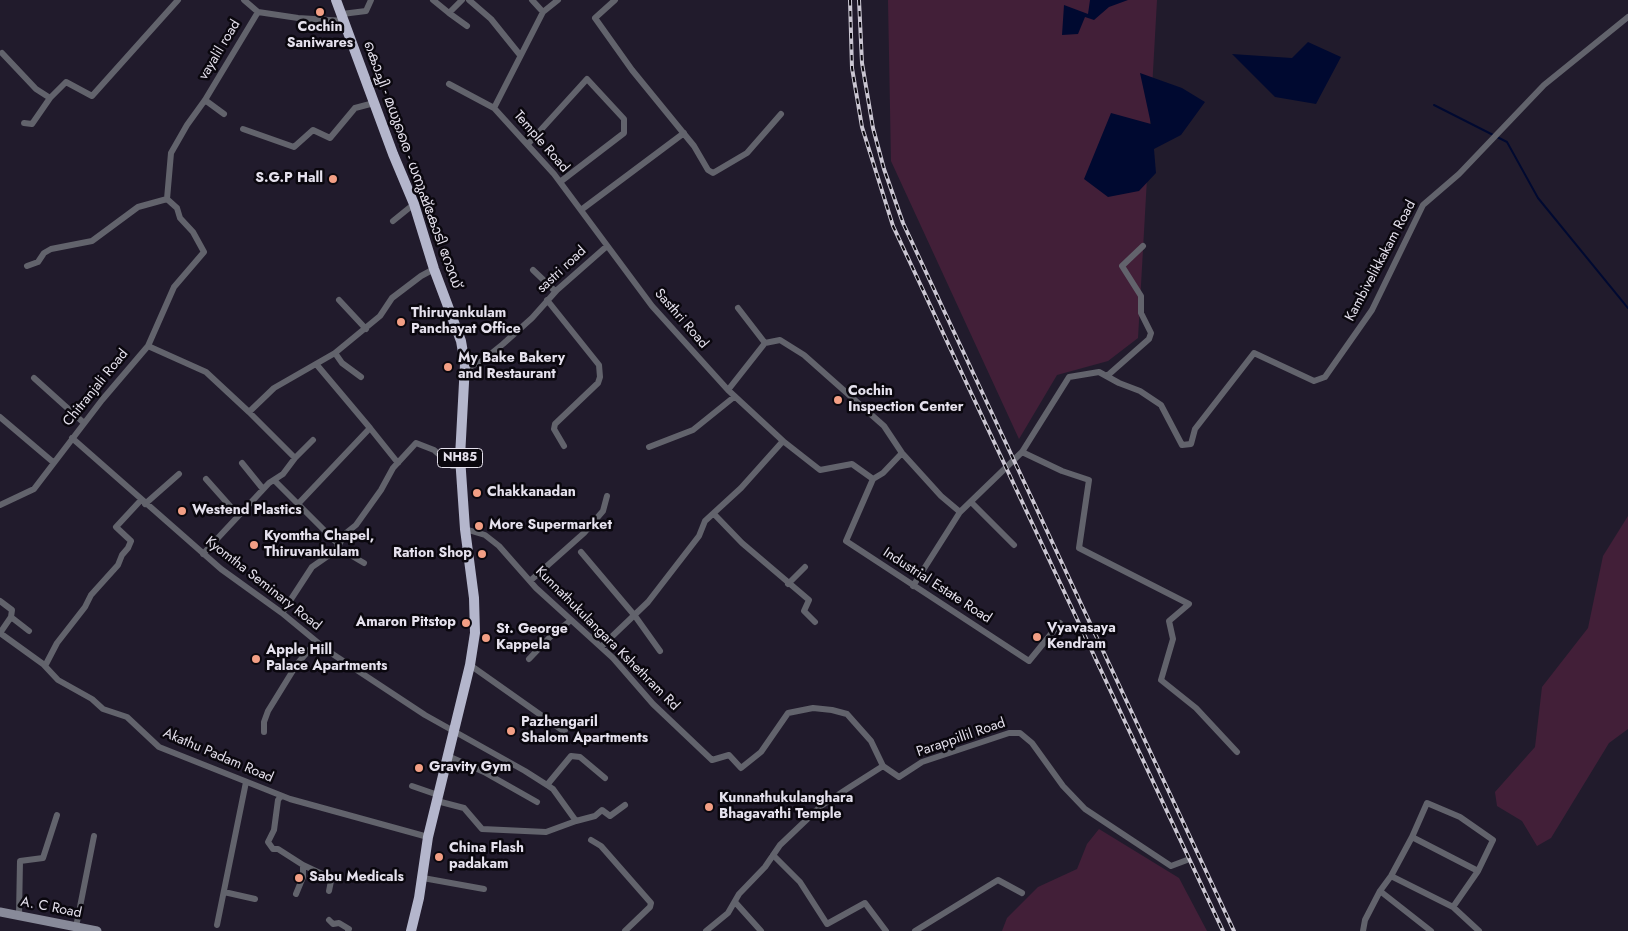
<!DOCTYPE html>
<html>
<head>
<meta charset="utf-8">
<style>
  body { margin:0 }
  canvas { display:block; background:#211b2c }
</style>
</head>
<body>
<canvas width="1628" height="931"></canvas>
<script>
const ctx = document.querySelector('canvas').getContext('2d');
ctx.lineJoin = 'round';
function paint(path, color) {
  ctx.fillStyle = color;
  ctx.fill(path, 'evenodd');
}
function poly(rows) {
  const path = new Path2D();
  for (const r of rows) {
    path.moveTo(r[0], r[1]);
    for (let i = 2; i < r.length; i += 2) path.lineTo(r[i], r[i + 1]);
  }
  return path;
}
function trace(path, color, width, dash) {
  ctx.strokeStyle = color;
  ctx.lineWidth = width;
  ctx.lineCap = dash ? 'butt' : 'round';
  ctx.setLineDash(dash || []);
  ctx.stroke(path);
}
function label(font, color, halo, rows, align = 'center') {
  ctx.font = font + ' Jost,"Noto Sans Malayalam",sans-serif';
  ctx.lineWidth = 5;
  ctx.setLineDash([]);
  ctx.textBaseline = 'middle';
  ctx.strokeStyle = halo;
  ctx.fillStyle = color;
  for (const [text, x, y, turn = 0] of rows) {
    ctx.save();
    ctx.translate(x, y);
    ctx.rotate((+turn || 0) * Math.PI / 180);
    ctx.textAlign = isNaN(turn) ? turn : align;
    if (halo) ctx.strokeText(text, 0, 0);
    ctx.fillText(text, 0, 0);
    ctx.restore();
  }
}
paint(poly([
  [888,0,1157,0,1138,338,1108,361,1057,375,1019,439,891,161],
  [1628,516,1628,729,1609,743,1551,838,1537,846,1522,821,1497,806,1495,792,1535,747,1542,687,1588,628,1603,556],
  [1099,829,1179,878,1207,931,1002,931,1007,918,1038,887,1077,869,1087,844]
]), '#421f38');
paint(poly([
  [1090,0,1128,0,1109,7,1094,20,1085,17,1078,34,1062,35,1064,5,1088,14],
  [1308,42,1341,57,1316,104,1275,97,1232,54,1292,58],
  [1140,73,1182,88,1205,102,1181,135,1154,149,1156,173,1139,191,1108,197,1084,179,1111,113,1151,124]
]), '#000930');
trace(poly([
  [1434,105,1507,142,1538,198,1628,308]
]), '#000930', 2);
trace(poly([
  [244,0,258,12],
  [433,0,449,13,462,0],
  [469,0,491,19,520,55],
  [532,0,543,12],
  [558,0,543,12,494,108,554,174,652,306,728,390,783,441],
  [615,0,595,18,632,70,694,146,708,170,713,173,747,153,781,114],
  [449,13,467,26],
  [342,14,366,11,371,0],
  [2,53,36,89,50,98,66,82,92,96,178,0],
  [449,84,494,108],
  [205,100,224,114],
  [24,123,32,124,50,98],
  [243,129,294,147,313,130,330,138,355,108,374,103],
  [528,144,587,79,624,119,624,133,560,182],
  [581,210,684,133],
  [393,221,414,204],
  [27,266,38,262,44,253,51,249,92,241,138,207,167,199],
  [533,270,555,291],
  [339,300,366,329],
  [547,300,599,365,600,377,598,383,555,424,554,429,564,446],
  [738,308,765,343],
  [148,346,174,287,204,252,193,232,180,218,177,208,167,199,171,153,187,125,205,100,258,12,298,18,345,21],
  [335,353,342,363,361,377],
  [317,365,370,428],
  [465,369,482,361,503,344,532,318,557,290,607,246],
  [1107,376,1149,339,1151,333,1141,313,1141,296,1122,266,1143,246],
  [34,378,84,423],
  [728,390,765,343,780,340,804,355,884,426,902,453,941,496,960,512,1022,452,1069,377,1099,372,1119,383,1140,391,1161,405,1182,445,1191,444,1195,429,1254,353,1314,381,1325,377,1372,310,1423,205,1459,174,1544,85,1628,17],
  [0,417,53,462],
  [72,438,221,569,282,613,328,651,425,715,525,771,547,785,553,789,576,821,546,832,482,829,464,808,437,801],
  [649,447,693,430,734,397],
  [1022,452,1062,471,1089,480,1079,548,1189,604,1169,621,1173,639,1161,680,1196,708,1237,752],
  [295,458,313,440],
  [242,463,263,489],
  [206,479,238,515],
  [873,479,846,541,1029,661,1060,623],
  [274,480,339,545],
  [971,502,1014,545],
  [145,504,179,474],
  [298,504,370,428,398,463],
  [0,505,34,489,102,400,148,346,206,372,249,412,274,388,335,353,380,316,392,298,421,276,434,269],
  [714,514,742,543,809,600,804,611,815,622],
  [465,529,485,535,499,546,536,588,613,658,653,704,712,760,729,755,741,768,761,752,788,713,813,708,832,710,847,714,871,741,883,766],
  [337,547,364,563],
  [581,552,635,616,660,651],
  [203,554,269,483,283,474,295,458,249,412],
  [530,581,584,533,603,511,607,496],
  [788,584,805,567],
  [913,586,960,512],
  [0,601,12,610,11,617,0,633],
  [282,613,312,567,335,551,346,533,356,525,381,490,393,468,416,443,434,450,452,466,461,466],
  [11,617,29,631],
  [0,633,43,664,58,680,92,699,103,709,127,717,159,747,290,799,428,837],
  [601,647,648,602,699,536,705,521,741,488,783,441,820,470,852,464,873,479,883,473,902,453],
  [529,659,549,638,571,620],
  [470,665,562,730,565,730],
  [45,666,57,643,85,607,91,595,118,565,122,555,128,548,131,541,116,527,141,500],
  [264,732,264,722,268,711,297,664,316,642],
  [448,756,484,772,537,802],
  [547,785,571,756,580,757,605,778],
  [412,786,438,795],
  [281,796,278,800,274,830,268,842,273,849,278,849,303,865,322,874,332,876,329,891],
  [576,821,595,816,602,810,610,816,625,805],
  [1412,837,1427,803,1460,817,1493,840,1478,871],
  [591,840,601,846,651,903,650,907,625,931],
  [773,855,800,882,827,924,865,903,886,931],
  [423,878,484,889],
  [1380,891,1391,876,1412,837,1478,871,1453,907,1391,876],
  [224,892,255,899],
  [296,894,303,877,303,865],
  [735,902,761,931],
  [1453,907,1479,931],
  [19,915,20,861,43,858,57,815],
  [329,920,333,924,339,923,349,929,348,931],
  [217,925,246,782],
  [76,927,94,836],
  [706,931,728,913,739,894,765,867,780,845,821,806,850,787,883,766,899,777,922,762,1009,733,1020,733,1032,743,1063,786,1085,809,1171,866,1187,860],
  [915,931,998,880,1022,893],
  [1363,931,1365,920,1380,891,1431,931]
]), '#62636c', 6);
trace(poly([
  [0,912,97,931]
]), '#888a99', 9);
trace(poly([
  [336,0,393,154,414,204,434,269,461,341,465,364,460,457,465,529,474,598,475,633,470,665,428,837,419,898,411,931]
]), '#b4b6cc', 10);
const rail = poly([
  [850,0,852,68,862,127,893,226,1223,931],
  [859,0,862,63,873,128,884,169,903,223,1234,931]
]);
trace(rail, '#cac6d2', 4);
trace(rail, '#0a070e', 2, [5.5]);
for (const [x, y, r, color] of [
  [320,12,5,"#f39f85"],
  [333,179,5,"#f39f85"],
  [401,322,5,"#f39f85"],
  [448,367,5,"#f39f85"],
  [838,400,5,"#f39f85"],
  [477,493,5,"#f39f85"],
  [182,511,5,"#f39f85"],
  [479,526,5,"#f39f85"],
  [254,545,5,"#f39f85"],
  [482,554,5,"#f39f85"],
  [466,623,5,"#f39f85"],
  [1037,637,5,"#f39f85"],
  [486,638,5,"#f39f85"],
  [256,659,5,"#f39f85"],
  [511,731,5,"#f39f85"],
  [419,768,5,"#f39f85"],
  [709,807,5,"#f39f85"],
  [439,857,5,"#f39f85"],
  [299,878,5,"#f39f85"]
]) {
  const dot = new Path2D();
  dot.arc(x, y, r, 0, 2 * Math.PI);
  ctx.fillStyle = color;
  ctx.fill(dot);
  trace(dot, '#0a070e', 2);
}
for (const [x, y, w] of [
  [460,458,45]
]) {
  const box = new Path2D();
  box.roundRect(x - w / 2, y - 9.5, w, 19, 4);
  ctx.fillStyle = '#0a070e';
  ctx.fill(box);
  trace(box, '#e5e1ed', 1);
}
label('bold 12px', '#e5e1ed', null, [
  ["NH85",460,458]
]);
label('bold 14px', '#e5e1ed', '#0a070e', [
  ["Cochin",320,28,"center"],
  ["Saniwares",320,44,"center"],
  ["S.G.P Hall",323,179,"right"],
  ["Thiruvankulam",411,314],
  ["Panchayat Office",411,330],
  ["My Bake Bakery",458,359],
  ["and Restaurant",458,375],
  ["Cochin",848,392],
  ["Inspection Center",848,408],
  ["Chakkanadan",487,493],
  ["Westend Plastics",192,511],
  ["More Supermarket",489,526],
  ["Kyomtha Chapel,",264,537],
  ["Thiruvankulam",264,553],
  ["Ration Shop",472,554,"right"],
  ["Amaron Pitstop",456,623,"right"],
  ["Vyavasaya",1047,629],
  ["Kendram",1047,645],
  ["St. George",496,630],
  ["Kappela",496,646],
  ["Apple Hill",266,651],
  ["Palace Apartments",266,667],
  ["Pazhengaril",521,723],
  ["Shalom Apartments",521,739],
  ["Gravity Gym",429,768],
  ["Kunnathukulanghara",719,799],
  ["Bhagavathi Temple",719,815],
  ["China Flash",449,849],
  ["padakam",449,865],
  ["Sabu Medicals",309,878]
], 'left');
label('14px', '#e5e1ed', '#0a070e', [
  ["vayalil road",220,50,-59],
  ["Temple Road",541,142,49],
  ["കൊച്ചി - മധുരൈ - ധനുഷ്‌കോടി റോഡ്",412,165,70],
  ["Kambivelikkakam Road",1381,261,-62],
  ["sastri road",562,270,-43],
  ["Sasthri Road",681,319,49],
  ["Chitranjali Road",96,388,-51],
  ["Kyomtha Seminary Road",263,584,38],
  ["Industrial Estate Road",937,586,33],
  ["Kunnathukulangara Kshethram Rd",607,639,45],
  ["Parappillil Road",961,738,-19],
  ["Akathu Padam Road",218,756,23],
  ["A. C Road",51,908,11]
]);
</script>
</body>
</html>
